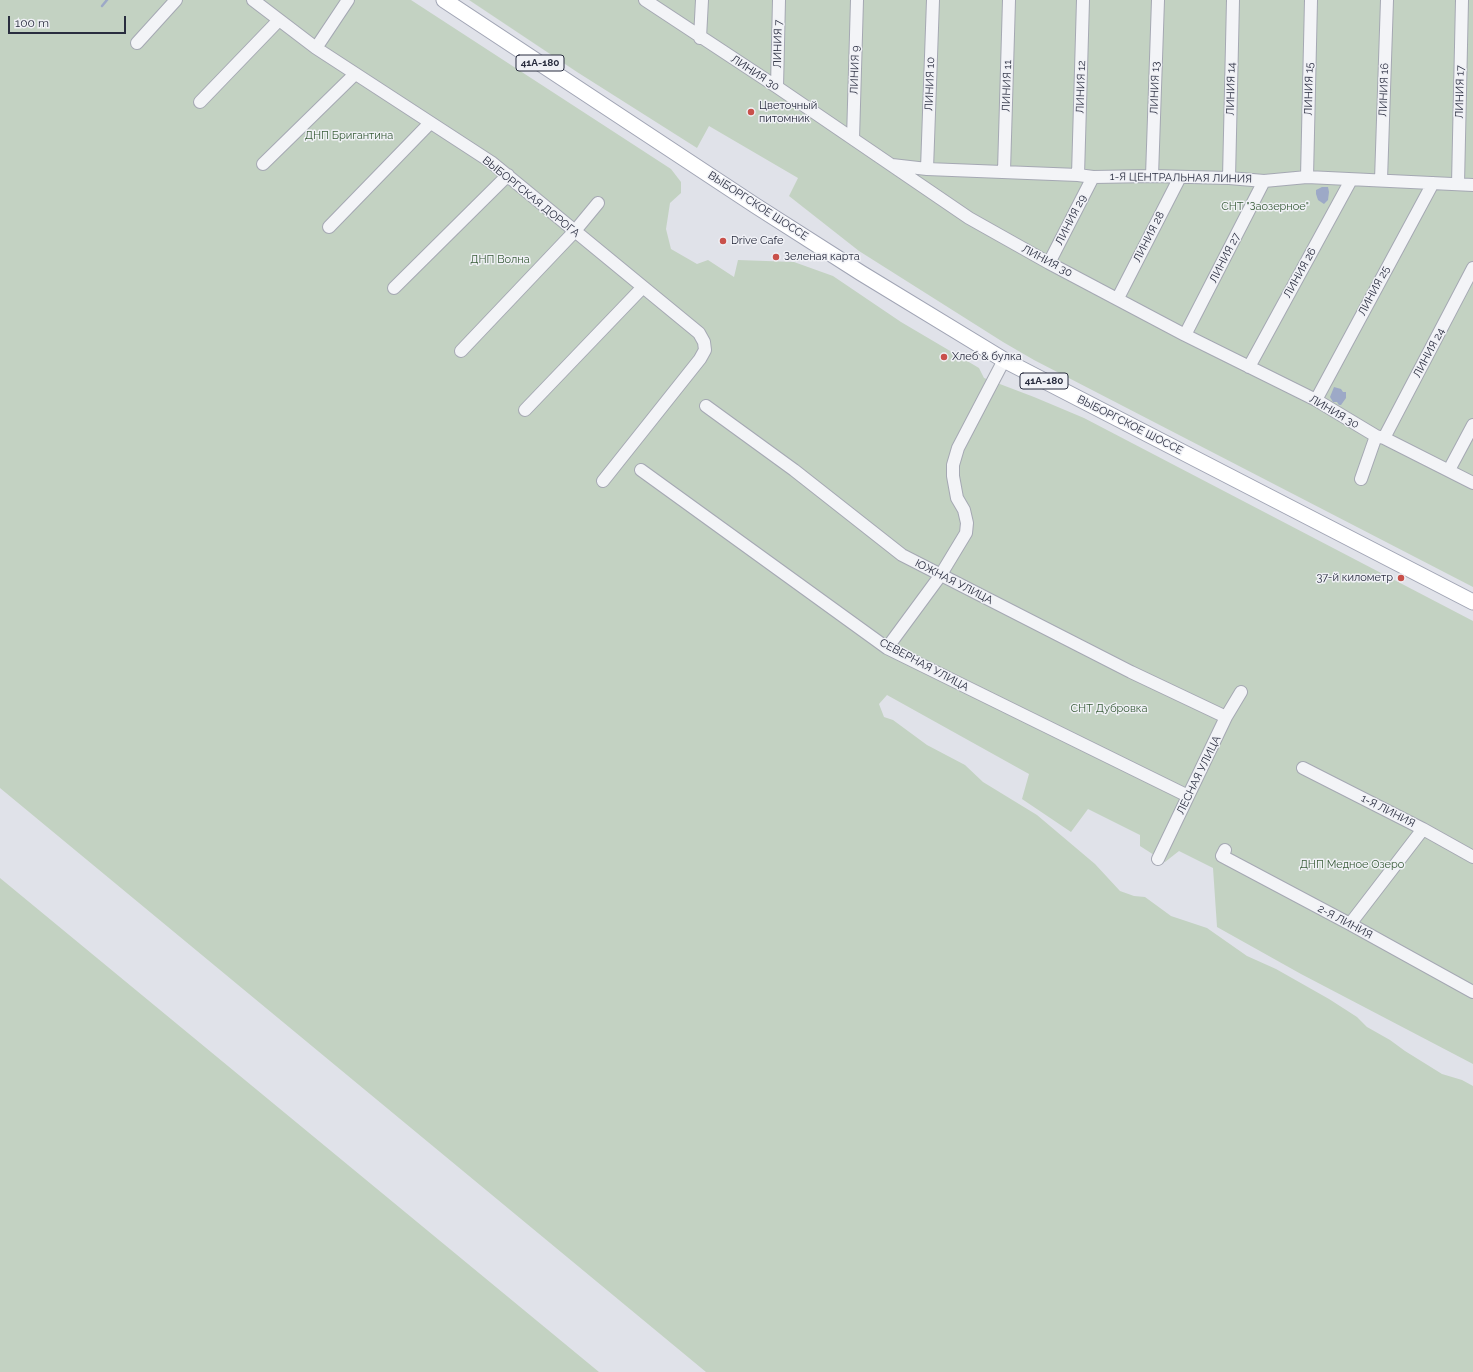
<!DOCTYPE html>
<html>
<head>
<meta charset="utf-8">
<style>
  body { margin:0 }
  #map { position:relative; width:1473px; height:1372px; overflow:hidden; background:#e0e2e9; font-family:Raleway,sans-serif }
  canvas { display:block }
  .scale { position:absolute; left:8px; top:16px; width:118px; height:18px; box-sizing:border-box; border:2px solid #292d3f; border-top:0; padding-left:5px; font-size:12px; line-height:14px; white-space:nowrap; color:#292d3f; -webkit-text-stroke:3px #f0f1f6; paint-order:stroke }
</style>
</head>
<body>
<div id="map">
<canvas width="1473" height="1372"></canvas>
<div class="scale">100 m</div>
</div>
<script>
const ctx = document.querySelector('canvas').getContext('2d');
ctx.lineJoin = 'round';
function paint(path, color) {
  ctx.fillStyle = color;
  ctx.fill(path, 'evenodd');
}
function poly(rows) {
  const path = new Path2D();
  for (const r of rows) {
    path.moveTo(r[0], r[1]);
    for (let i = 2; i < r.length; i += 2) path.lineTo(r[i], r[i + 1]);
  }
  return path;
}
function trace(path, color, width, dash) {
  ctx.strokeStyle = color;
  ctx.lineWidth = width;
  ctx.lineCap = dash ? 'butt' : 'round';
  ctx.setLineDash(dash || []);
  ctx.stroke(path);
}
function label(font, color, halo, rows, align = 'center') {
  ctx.font = font + ' Raleway,sans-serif';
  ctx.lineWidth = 3;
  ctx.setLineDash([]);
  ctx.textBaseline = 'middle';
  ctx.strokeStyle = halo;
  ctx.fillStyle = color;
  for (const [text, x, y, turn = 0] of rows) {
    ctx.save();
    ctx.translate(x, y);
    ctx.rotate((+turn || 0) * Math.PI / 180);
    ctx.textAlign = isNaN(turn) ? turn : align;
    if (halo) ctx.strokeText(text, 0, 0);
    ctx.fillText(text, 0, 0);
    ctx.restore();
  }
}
paint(poly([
  [0,0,411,0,671,169,681,182,681,193,670,203,666,229,671,249,697,264,708,260,734,277,738,260,794,262,833,276,901,322,979,368,984,378,1034,397,1084,418,1473,621,1473,1064,1301,974,1217,927,1213,868,1179,851,1165,862,1140,846,1140,835,1088,809,1071,832,1022,799,1029,774,887,695,879,704,884,717,893,720,927,745,965,765,983,782,1037,815,1095,864,1120,891,1134,896,1145,897,1171,916,1207,928,1247,956,1276,969,1329,999,1357,1017,1367,1027,1390,1040,1405,1051,1442,1074,1462,1080,1473,1086,1473,1372,706,1372,0,788],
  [469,0,1473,0,1473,587,1034,360,1003,342,859,251,789,196,798,178,709,126,697,148,577,72],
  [0,878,599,1372,0,1372]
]), '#c3d2c2');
paint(poly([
  [1322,187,1328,187,1329,192,1328,200,1324,204,1318,200,1316,194,1316,190],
  [1334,387,1341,389,1343,392,1346,392,1346,398,1341,405,1339,405,1337,402,1333,402,1330,397]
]), '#9da9c7');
trace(poly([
  [102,6,107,0]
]), '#9da9c7', 2.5);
const minor = poly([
  [253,0,316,48,491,162,699,333,704,342,705,350,700,359,603,481],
  [645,0,777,87,969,218,1049,263,1185,335,1316,400,1376,436,1384,438,1473,483],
  [700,38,702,0],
  [137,43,176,0],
  [316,48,348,0],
  [777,87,779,0],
  [200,102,279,20],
  [853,139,857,0],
  [263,164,355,74],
  [892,165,927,169,1078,175,1093,177,1152,176,1229,178,1264,181,1307,177,1473,185],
  [927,169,933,0],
  [1004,171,1009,0],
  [1078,175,1083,0],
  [1152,176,1158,0],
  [1307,177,1311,0],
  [1229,178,1233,0],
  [1381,180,1387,0],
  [1458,184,1462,0],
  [329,227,430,123],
  [1049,263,1093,177],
  [394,288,508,175],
  [1118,298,1180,177],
  [1185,335,1264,181],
  [461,351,574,232,598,203],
  [1249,367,1351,180],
  [1316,400,1433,183],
  [706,406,794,470,902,555,1131,672,1226,717],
  [525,410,643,287],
  [1384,438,1473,268],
  [641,470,887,648,1188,796],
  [1449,470,1473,425],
  [1361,479,1376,436],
  [887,648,940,576,966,533,967,523,964,510,957,498,953,476,953,465,958,448,1004,360],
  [1303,768,1423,829,1473,857],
  [1225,850,1222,856,1350,924,1473,992],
  [1158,859,1226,717,1241,692],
  [1350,924,1423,829]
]);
const major = poly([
  [444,0,756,206,861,273,1004,360,1473,602]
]);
trace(minor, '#a5a8b3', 14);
trace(major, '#a0a4b4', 17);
trace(minor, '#f3f4f7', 12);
trace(major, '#fff', 15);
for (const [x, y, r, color] of [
  [751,112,4,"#c9504a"],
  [723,241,4,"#c9504a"],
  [776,257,4,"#c9504a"],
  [944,357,4,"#c9504a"],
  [1401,578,4,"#c9504a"]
]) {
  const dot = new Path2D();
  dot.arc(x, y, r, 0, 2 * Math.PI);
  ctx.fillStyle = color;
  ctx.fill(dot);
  trace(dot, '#f0f1f6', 1.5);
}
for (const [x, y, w] of [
  [540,63,48],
  [1044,381,48]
]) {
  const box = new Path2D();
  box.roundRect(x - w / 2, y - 8, w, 16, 3);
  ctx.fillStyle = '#f0f1f6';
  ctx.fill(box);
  trace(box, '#292d3f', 1);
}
label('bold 10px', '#292d3f', null, [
  ["41А-180",540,63],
  ["41А-180",1044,381]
]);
label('11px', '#292d3f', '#f0f1f6', [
  ["ЛИНИЯ 7",778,44,-89],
  ["ЛИНИЯ 9",855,70,-88],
  ["ЛИНИЯ 30",755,73,33],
  ["ЛИНИЯ 10",930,84,-88],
  ["ЛИНИЯ 11",1007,86,-88],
  ["ЛИНИЯ 12",1081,87,-88],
  ["ЛИНИЯ 13",1155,88,-88],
  ["ЛИНИЯ 14",1231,89,-89],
  ["ЛИНИЯ 15",1309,89,-89],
  ["ЛИНИЯ 16",1384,90,-88],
  ["ЛИНИЯ 17",1460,92,-89],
  ["1-Я ЦЕНТРАЛЬНАЯ ЛИНИЯ",1181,178,1],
  ["ВЫБОРГСКАЯ ДОРОГА",531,197,39],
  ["ВЫБОРГСКОЕ ШОССЕ",758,206,33],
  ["ЛИНИЯ 29",1071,220,-63],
  ["ЛИНИЯ 28",1149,237,-63],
  ["ЛИНИЯ 27",1225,258,-63],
  ["ЛИНИЯ 30",1047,261,28],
  ["ЛИНИЯ 26",1300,273,-61],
  ["ЛИНИЯ 25",1374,291,-62],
  ["ЛИНИЯ 24",1429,353,-62],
  ["ЛИНИЯ 30",1334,412,30],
  ["ВЫБОРГСКОЕ ШОССЕ",1130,425,27],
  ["ЮЖНАЯ УЛИЦА",954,582,27],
  ["СЕВЕРНАЯ УЛИЦА",924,665,28],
  ["ЛЕСНАЯ УЛИЦА",1199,775,-64],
  ["1-Я ЛИНИЯ",1388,811,27],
  ["2-Я ЛИНИЯ",1345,922,28]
]);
label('11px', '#292d3f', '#f0f1f6', [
  ["Цветочный",759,106],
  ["питомник",759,119],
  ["Drive Cafe",731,241],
  ["Зеленая карта",784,257],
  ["Хлеб & булка",952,357],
  ["37-й километр",1393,578,"right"]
], 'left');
label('11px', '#375b37', '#f0f1f6', [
  ["ДНП Бригантина",349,136],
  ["СНТ \"Заозерное\"",1265,207],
  ["ДНП Волна",500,260],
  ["СНТ Дубровка",1109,709],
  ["ДНП Медное Озеро",1352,865]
]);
</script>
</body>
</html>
